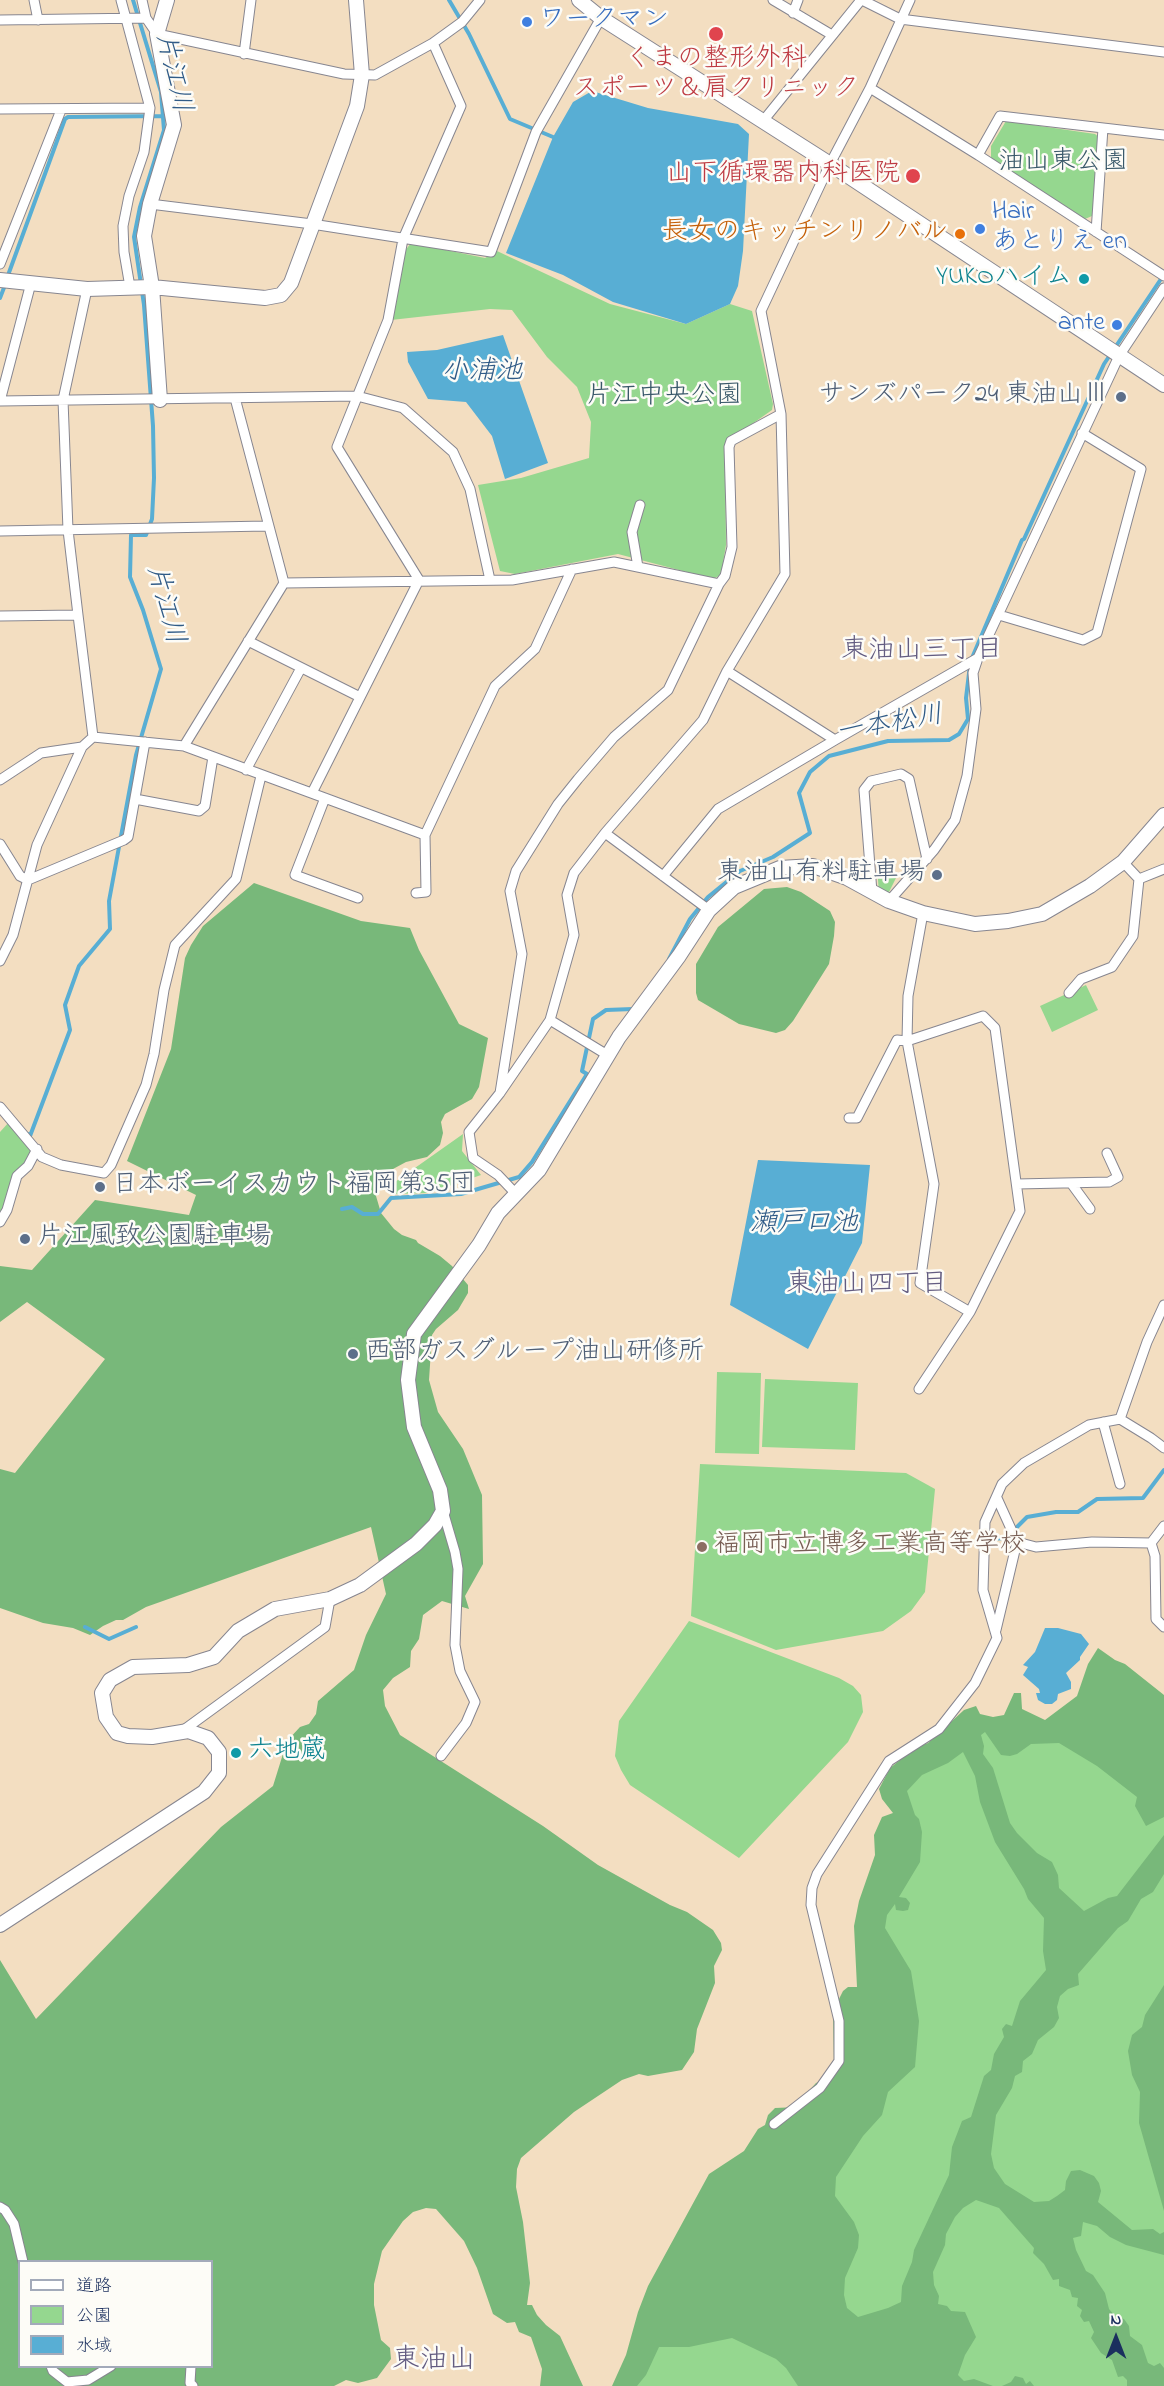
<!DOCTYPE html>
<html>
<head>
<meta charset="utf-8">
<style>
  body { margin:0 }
  #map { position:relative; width:1164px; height:2386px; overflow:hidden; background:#f3dec1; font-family:"Indie Flower","Klee One",sans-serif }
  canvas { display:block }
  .legend { position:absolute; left:18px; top:2260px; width:195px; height:108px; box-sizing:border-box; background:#fdfcf7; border:2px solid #a3aaba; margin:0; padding:8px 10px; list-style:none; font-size:18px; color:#1b2f5e }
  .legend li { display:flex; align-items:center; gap:12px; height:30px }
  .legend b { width:30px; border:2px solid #a3aaba }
  .north { position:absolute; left:1086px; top:2308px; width:60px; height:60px; -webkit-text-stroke:4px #fdfcf7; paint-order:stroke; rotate:0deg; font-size:16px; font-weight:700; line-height:24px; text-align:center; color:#1b2f5e }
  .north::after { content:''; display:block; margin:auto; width:21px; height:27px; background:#1b2f5e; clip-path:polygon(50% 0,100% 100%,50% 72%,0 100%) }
</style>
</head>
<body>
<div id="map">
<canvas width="1164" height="2386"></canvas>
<ul class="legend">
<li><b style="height:8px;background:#fff"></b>道路</li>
<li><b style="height:16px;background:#95d78f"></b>公園</li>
<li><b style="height:16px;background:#58aed4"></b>水域</li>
</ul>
<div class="north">N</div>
</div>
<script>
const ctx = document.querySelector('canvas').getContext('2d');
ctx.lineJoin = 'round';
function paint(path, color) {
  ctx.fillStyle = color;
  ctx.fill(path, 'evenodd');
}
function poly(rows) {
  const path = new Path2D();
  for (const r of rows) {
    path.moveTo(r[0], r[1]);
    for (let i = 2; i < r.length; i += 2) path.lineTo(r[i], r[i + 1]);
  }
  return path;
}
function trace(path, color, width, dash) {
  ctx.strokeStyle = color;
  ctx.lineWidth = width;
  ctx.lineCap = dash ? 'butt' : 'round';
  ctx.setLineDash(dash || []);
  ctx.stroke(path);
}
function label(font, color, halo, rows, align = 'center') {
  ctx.font = font + ' "Indie Flower","Klee One",sans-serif';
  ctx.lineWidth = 5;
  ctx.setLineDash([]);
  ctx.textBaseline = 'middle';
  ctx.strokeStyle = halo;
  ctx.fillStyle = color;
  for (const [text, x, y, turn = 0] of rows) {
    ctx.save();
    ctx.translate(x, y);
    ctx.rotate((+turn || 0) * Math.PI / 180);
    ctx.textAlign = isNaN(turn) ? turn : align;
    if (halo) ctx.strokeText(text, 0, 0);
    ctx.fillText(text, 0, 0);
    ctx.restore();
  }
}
paint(poly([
  [1006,121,1095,134,1100,138,1092,216,1085,219,991,158,991,146],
  [411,243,485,258,497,251,610,304,686,324,730,304,752,311,773,404,772,410,725,443,726,545,721,575,713,579,618,554,515,574,500,571,478,485,521,478,589,458,591,422,577,387,547,357,512,310,490,309,391,320,404,252],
  [893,863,896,878,888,894,879,893,877,867],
  [1086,985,1098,1010,1052,1032,1040,1006],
  [9,1122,33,1150,0,1213,0,1132],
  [463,1134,462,1151,481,1175,429,1193,392,1194,388,1187],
  [717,1372,761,1373,759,1454,715,1453],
  [765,1379,858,1383,855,1450,762,1447],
  [700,1464,906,1473,935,1489,925,1592,911,1611,883,1631,776,1650,691,1616],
  [689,1621,839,1678,853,1686,861,1695,863,1712,848,1742,739,1858,630,1785,621,1770,615,1756,619,1721],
  [976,1726,1062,1727,1164,1774,1164,2386,630,2386,719,2232,856,2129,865,1946,900,1784]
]), '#95d78f');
paint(poly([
  [254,883,361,921,410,928,419,950,459,1024,488,1038,479,1087,472,1099,445,1114,441,1122,443,1133,440,1145,427,1157,406,1162,393,1169,384,1177,376,1196,381,1213,394,1229,402,1235,416,1240,418,1243,440,1256,452,1266,468,1285,468,1293,458,1310,436,1329,432,1335,429,1380,438,1412,463,1449,482,1495,483,1564,465,1596,469,1609,442,1601,423,1615,419,1639,411,1651,410,1667,393,1678,383,1690,385,1706,400,1735,543,1826,598,1865,670,1905,687,1912,713,1930,721,1943,722,1950,714,1966,715,1983,697,2029,694,2052,682,2070,648,2076,639,2074,622,2080,574,2112,521,2158,517,2169,516,2187,523,2222,530,2283,527,2305,532,2305,537,2315,546,2325,560,2336,583,2386,540,2386,542,2369,531,2337,519,2332,515,2322,507,2323,493,2314,477,2268,464,2241,436,2209,426,2208,413,2212,403,2221,382,2251,374,2284,374,2305,381,2340,390,2348,391,2359,377,2378,358,2383,346,2380,334,2386,0,2386,0,1960,36,2019,221,1827,273,1786,287,1741,300,1727,309,1724,316,1714,318,1701,354,1670,366,1635,386,1594,371,1527,146,1607,123,1620,116,1620,103,1626,90,1635,73,1628,43,1623,0,1608,0,1469,15,1473,105,1359,27,1302,0,1322,0,1266,32,1270,95,1200,189,1215,196,1195,127,1161,171,1049,185,958,191,945,203,926],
  [20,2262,212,2262,212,2366,20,2366],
  [787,887,801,892,830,911,835,922,834,936,829,964,793,1021,785,1030,776,1033,739,1024,698,1000,696,993,696,964,718,927,764,889],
  [1098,1648,1115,1660,1125,1664,1164,1695,1164,1817,1146,1826,1135,1806,1137,1797,1097,1766,1059,1743,1031,1744,1017,1754,1010,1756,1001,1755,985,1732,981,1735,984,1746,983,1754,993,1768,1010,1823,1017,1833,1037,1853,1052,1862,1058,1875,1059,1888,1084,1911,1108,1898,1117,1896,1164,1835,1164,1874,1153,1892,1141,1899,1128,1921,1118,1928,1078,1974,1079,1985,1068,1989,1060,1996,1057,2007,1059,2018,1054,2027,1038,2040,1032,2054,1023,2061,1022,2072,1015,2076,1012,2088,996,2115,991,2154,994,2168,1005,2184,1034,2202,1049,2201,1057,2196,1065,2190,1066,2181,1071,2171,1080,2170,1094,2176,1099,2183,1101,2191,1098,2202,1132,2230,1153,2229,1160,2234,1164,2232,1164,2255,1126,2245,1110,2237,1097,2226,1083,2222,1081,2236,1073,2238,1076,2250,1086,2271,1093,2275,1105,2293,1109,2309,1115,2316,1124,2319,1129,2326,1130,2336,1142,2345,1148,2363,1154,2366,1160,2363,1164,2368,1164,2386,1127,2386,1127,2380,1123,2376,1118,2377,1112,2360,1101,2353,1091,2338,1094,2332,1089,2321,1084,2322,1080,2316,1082,2310,1077,2306,1078,2298,1072,2297,1070,2290,1059,2286,1059,2279,1053,2280,1044,2264,1033,2253,1034,2248,999,2208,976,2200,963,2208,955,2217,946,2234,945,2245,933,2272,934,2285,939,2296,938,2304,947,2306,951,2311,965,2312,976,2337,965,2355,958,2375,964,2381,974,2379,993,2386,798,2386,786,2368,776,2359,732,2338,689,2347,659,2347,646,2375,637,2386,612,2386,626,2355,638,2312,648,2286,709,2174,744,2151,758,2129,765,2125,768,2115,775,2108,798,2107,806,2094,816,2083,827,2078,834,2064,833,2011,843,1991,848,1987,857,1987,854,1926,859,1901,875,1855,874,1835,882,1817,893,1813,882,1799,879,1789,890,1768,915,1748,928,1743,964,1710,976,1706,980,1714,993,1717,1004,1715,1014,1693,1021,1693,1022,1709,1045,1720,1077,1696,1088,1664],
  [963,1752,975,1776,980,1802,995,1842,1024,1889,1028,1899,1044,1918,1043,1951,1046,1970,1020,2001,1012,2026,1006,2024,1002,2029,1004,2037,994,2054,991,2070,984,2076,971,2117,962,2121,952,2147,949,2175,914,2250,912,2262,902,2286,901,2302,888,2308,858,2317,847,2308,844,2295,845,2278,858,2248,859,2235,854,2222,835,2196,836,2177,863,2136,882,2115,888,2092,915,2067,919,2021,911,1971,885,1928,887,1915,895,1904,896,1910,903,1911,908,1910,910,1903,906,1898,899,1897,920,1862,922,1832,919,1819,915,1815,907,1791,922,1775,948,1763],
  [1164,1985,1164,2211,1139,2123,1140,2092,1132,2075,1128,2051,1132,2035,1142,2027,1145,2015],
  [1015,2376,1023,2378,1026,2384,1030,2381,1034,2386,1002,2386,1011,2382]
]), '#78b87a');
paint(poly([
  [592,91,648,108,738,124,749,134,743,251,738,286,730,304,686,324,613,302,563,275,506,253,553,137,573,102],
  [503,335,548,463,505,479,492,436,466,402,428,399,408,362,407,352,437,350],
  [758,1160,870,1165,862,1243,808,1349,730,1305],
  [1045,1628,1058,1628,1081,1634,1089,1644,1080,1657,1080,1660,1066,1673,1071,1682,1071,1689,1058,1694,1057,1700,1052,1704,1045,1704,1038,1700,1036,1693,1040,1693,1039,1689,1023,1675,1028,1667,1023,1665,1035,1652]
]), '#58aed4');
trace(poly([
  [449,0,469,34,510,119,553,137],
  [7,278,65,119,68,117,163,116],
  [0,298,5,285],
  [972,658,1022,540,1024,539,1104,364,1163,276],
  [669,959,690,919,708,897,740,871,773,857,810,833,799,793,810,772,829,756,888,741,949,740,959,734,968,719,966,698,970,665],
  [28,1134,30,1136,70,1030,65,1005,79,966,110,929,109,901,136,755,161,669,143,610,130,577,131,535,146,535,152,519,154,478,153,426,144,305,134,237,140,207,164,130,161,92,133,0],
  [342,1209,352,1207,363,1214,378,1214,391,1198,461,1194,519,1177,532,1162,587,1074,582,1071,593,1019,606,1010,633,1009],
  [989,1539,1006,1538,1027,1517,1056,1512,1078,1512,1097,1499,1143,1498,1164,1470],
  [85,1627,109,1639,136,1627]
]), '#58aed4', 4);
const street = poly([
  [34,0,38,20],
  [121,0,150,108,144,152,129,196,123,226,124,252,130,287],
  [142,0,146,18,157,34,344,74,375,75,433,43],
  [773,0,832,35],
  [862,0,900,19,1164,52],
  [793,13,798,0],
  [0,20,146,18],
  [244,54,251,0],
  [870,88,978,155,1000,116,1164,135],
  [0,109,150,108],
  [763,121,861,0],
  [978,155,1164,276],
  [150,204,312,224,491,252,536,132,601,18],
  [1096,232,1103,128],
  [0,264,61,110],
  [0,401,357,396,403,408,453,452,470,489,490,580],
  [0,401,31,283],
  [0,531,267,526],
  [638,567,632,532,640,505],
  [284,583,512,580,614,562,719,584,668,690,614,737,578,779,558,804,516,871,510,891,522,954,500,1093],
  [719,584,725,576,732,547,729,447,731,441,781,414],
  [999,615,1083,640,1097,633,1141,469,1082,433],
  [0,616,78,615,68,530,63,400,87,289],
  [248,641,360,697],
  [727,671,835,740,978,658],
  [93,737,184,746,425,835,426,892,416,893],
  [184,746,284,583,235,398],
  [246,770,301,668],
  [0,780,41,753,82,747],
  [312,793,419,580,337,447,388,320,403,239,461,106,433,43,462,22,480,0],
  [325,798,295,875,358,898],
  [135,799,199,811,205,806,213,757],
  [425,835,495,686,535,649,572,569],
  [0,844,20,876,28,880,124,840,128,837,145,742],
  [663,876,718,809,835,740],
  [1139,879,1164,869],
  [872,892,864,790,871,781,901,774,909,779,927,859],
  [889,901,934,850,955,820,967,776,976,709,973,673,978,658,1119,356,1164,288],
  [709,910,605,833,703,720,727,671,785,574,781,414,761,311,830,164,870,88,910,0],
  [923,913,908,996,907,1041,934,1184,920,1283,970,1312],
  [0,961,13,935,37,845,82,747,93,737,78,615],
  [1069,993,1081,979,1112,967,1133,936,1139,879,1123,862],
  [550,1020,609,1056],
  [0,1107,42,1157,61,1165,104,1173,111,1165,146,1085,154,1054,164,990,175,945,236,879,261,776],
  [849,1118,857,1118,897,1040,907,1041,983,1016,995,1028,1020,1211,970,1312,919,1389],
  [1071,1183,1090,1209],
  [1017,1184,1109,1182,1118,1177,1107,1153],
  [517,1195,498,1175,473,1158,469,1132,500,1093,550,1020,574,935,567,895,574,873,605,833],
  [0,1222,7,1210,17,1176,28,1166,37,1149],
  [1120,1419,1147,1342,1164,1305],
  [1103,1422,1120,1484],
  [997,1498,1017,1542,1036,1547,1092,1542,1151,1543,1164,1526],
  [1151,1543,1155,1556,1156,1619,1164,1627],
  [996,1630,1017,1542],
  [181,1732,325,1627,330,1599],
  [441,1756,466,1723,475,1702,460,1671,455,1645,458,1569,455,1552,443,1511],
  [774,2124,820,2088,839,2061,839,2021,811,1905,812,1888,817,1874,889,1761,939,1729,975,1683,997,1638,983,1590,985,1522,1002,1484,1024,1463,1089,1425,1120,1419,1151,1438,1164,1448],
  [0,2207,5,2210,14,2224,23,2262],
  [51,2366,53,2371,67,2382,88,2380,111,2366],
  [191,2366,190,2383,193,2386]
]);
const secondary = poly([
  [579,0,601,18,830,164,1164,385],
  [0,280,87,289,152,287,265,298,281,295,291,283,357,106,362,75,356,0],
  [160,400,152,287,144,236,150,204,174,125,157,34,167,0],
  [0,1925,204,1792,219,1773,219,1752,208,1738,188,1731,152,1737,128,1736,117,1733,106,1717,102,1693,110,1680,133,1667,188,1665,214,1657,238,1631,275,1609,330,1599,360,1585,416,1544,435,1525,443,1511,440,1490,414,1427,408,1380,414,1334,479,1245,498,1213,539,1170,619,1037,679,956,709,910,734,887,780,868,813,866,847,878,889,901,923,913,975,924,1008,921,1042,914,1090,886,1123,862,1164,815]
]);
trace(street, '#878690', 11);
trace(secondary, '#878690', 16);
trace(street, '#fff', 9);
trace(secondary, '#fff', 14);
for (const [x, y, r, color] of [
  [527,22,6,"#3f7fe0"],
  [716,34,8,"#e0444e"],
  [913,176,8,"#e0444e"],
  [980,229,6,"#3f7fe0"],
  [960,234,6,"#e8710a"],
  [1084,279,6,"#0f9aa8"],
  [1117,325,6,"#3f7fe0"],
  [1121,397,6,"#5c6f8a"],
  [937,875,6,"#5c6f8a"],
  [100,1187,6,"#5c6f8a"],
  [25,1239,6,"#5c6f8a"],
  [353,1354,6,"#5c6f8a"],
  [702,1547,6,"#8d6e63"],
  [236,1753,6,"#0f9aa8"]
]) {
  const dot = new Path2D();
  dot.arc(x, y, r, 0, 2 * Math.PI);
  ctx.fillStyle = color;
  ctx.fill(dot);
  trace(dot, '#fdfcf7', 2);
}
label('26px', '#366cbe', '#fdfcf7', [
  ["ワークマン",539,22],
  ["Hair",992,214],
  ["あとりえ en",992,244],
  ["ante",1105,325,"right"]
], 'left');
label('26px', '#be3a42', '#fdfcf7', [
  ["くまの整形外科",716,61],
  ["スポーツ＆肩クリニック",716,91],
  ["山下循環器内科医院",900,176,"right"]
]);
label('26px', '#3a596a', '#fdfcf7', [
  ["油山東公園",1063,164],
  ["片江中央公園",664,398]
]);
label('26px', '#c56008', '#fdfcf7', [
  ["長女のキッチンリノバル",948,234]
], 'right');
label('26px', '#0d838f', '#fdfcf7', [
  ["YUKOハイム",1072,279],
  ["六地蔵",248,1753,"left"]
], 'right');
label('26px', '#4e5e75', '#fdfcf7', [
  ["サンズパーク24 東油山Ⅲ",1109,397,"right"],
  ["東油山有料駐車場",925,875,"right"],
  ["日本ボーイスカウト福岡第35団",112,1187],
  ["片江風致公園駐車場",37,1239],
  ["西部ガスグループ油山研修所",365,1354]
], 'left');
label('26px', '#785e54', '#fdfcf7', [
  ["福岡市立博多工業高等学校",714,1547]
], 'left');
label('italic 27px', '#305b87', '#fdfcf7', [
  ["片江川",171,73,77],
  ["小浦池",482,374],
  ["片江川",163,605,75],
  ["一本松川",890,726,-10],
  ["瀬戸口池",804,1226]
]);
label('27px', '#635c81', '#fdfcf7', [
  ["東油山三丁目",922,653],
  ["東油山四丁目",867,1287]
]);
label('28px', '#635c81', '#fdfcf7', [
  ["東油山",434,2362]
]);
</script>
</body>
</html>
